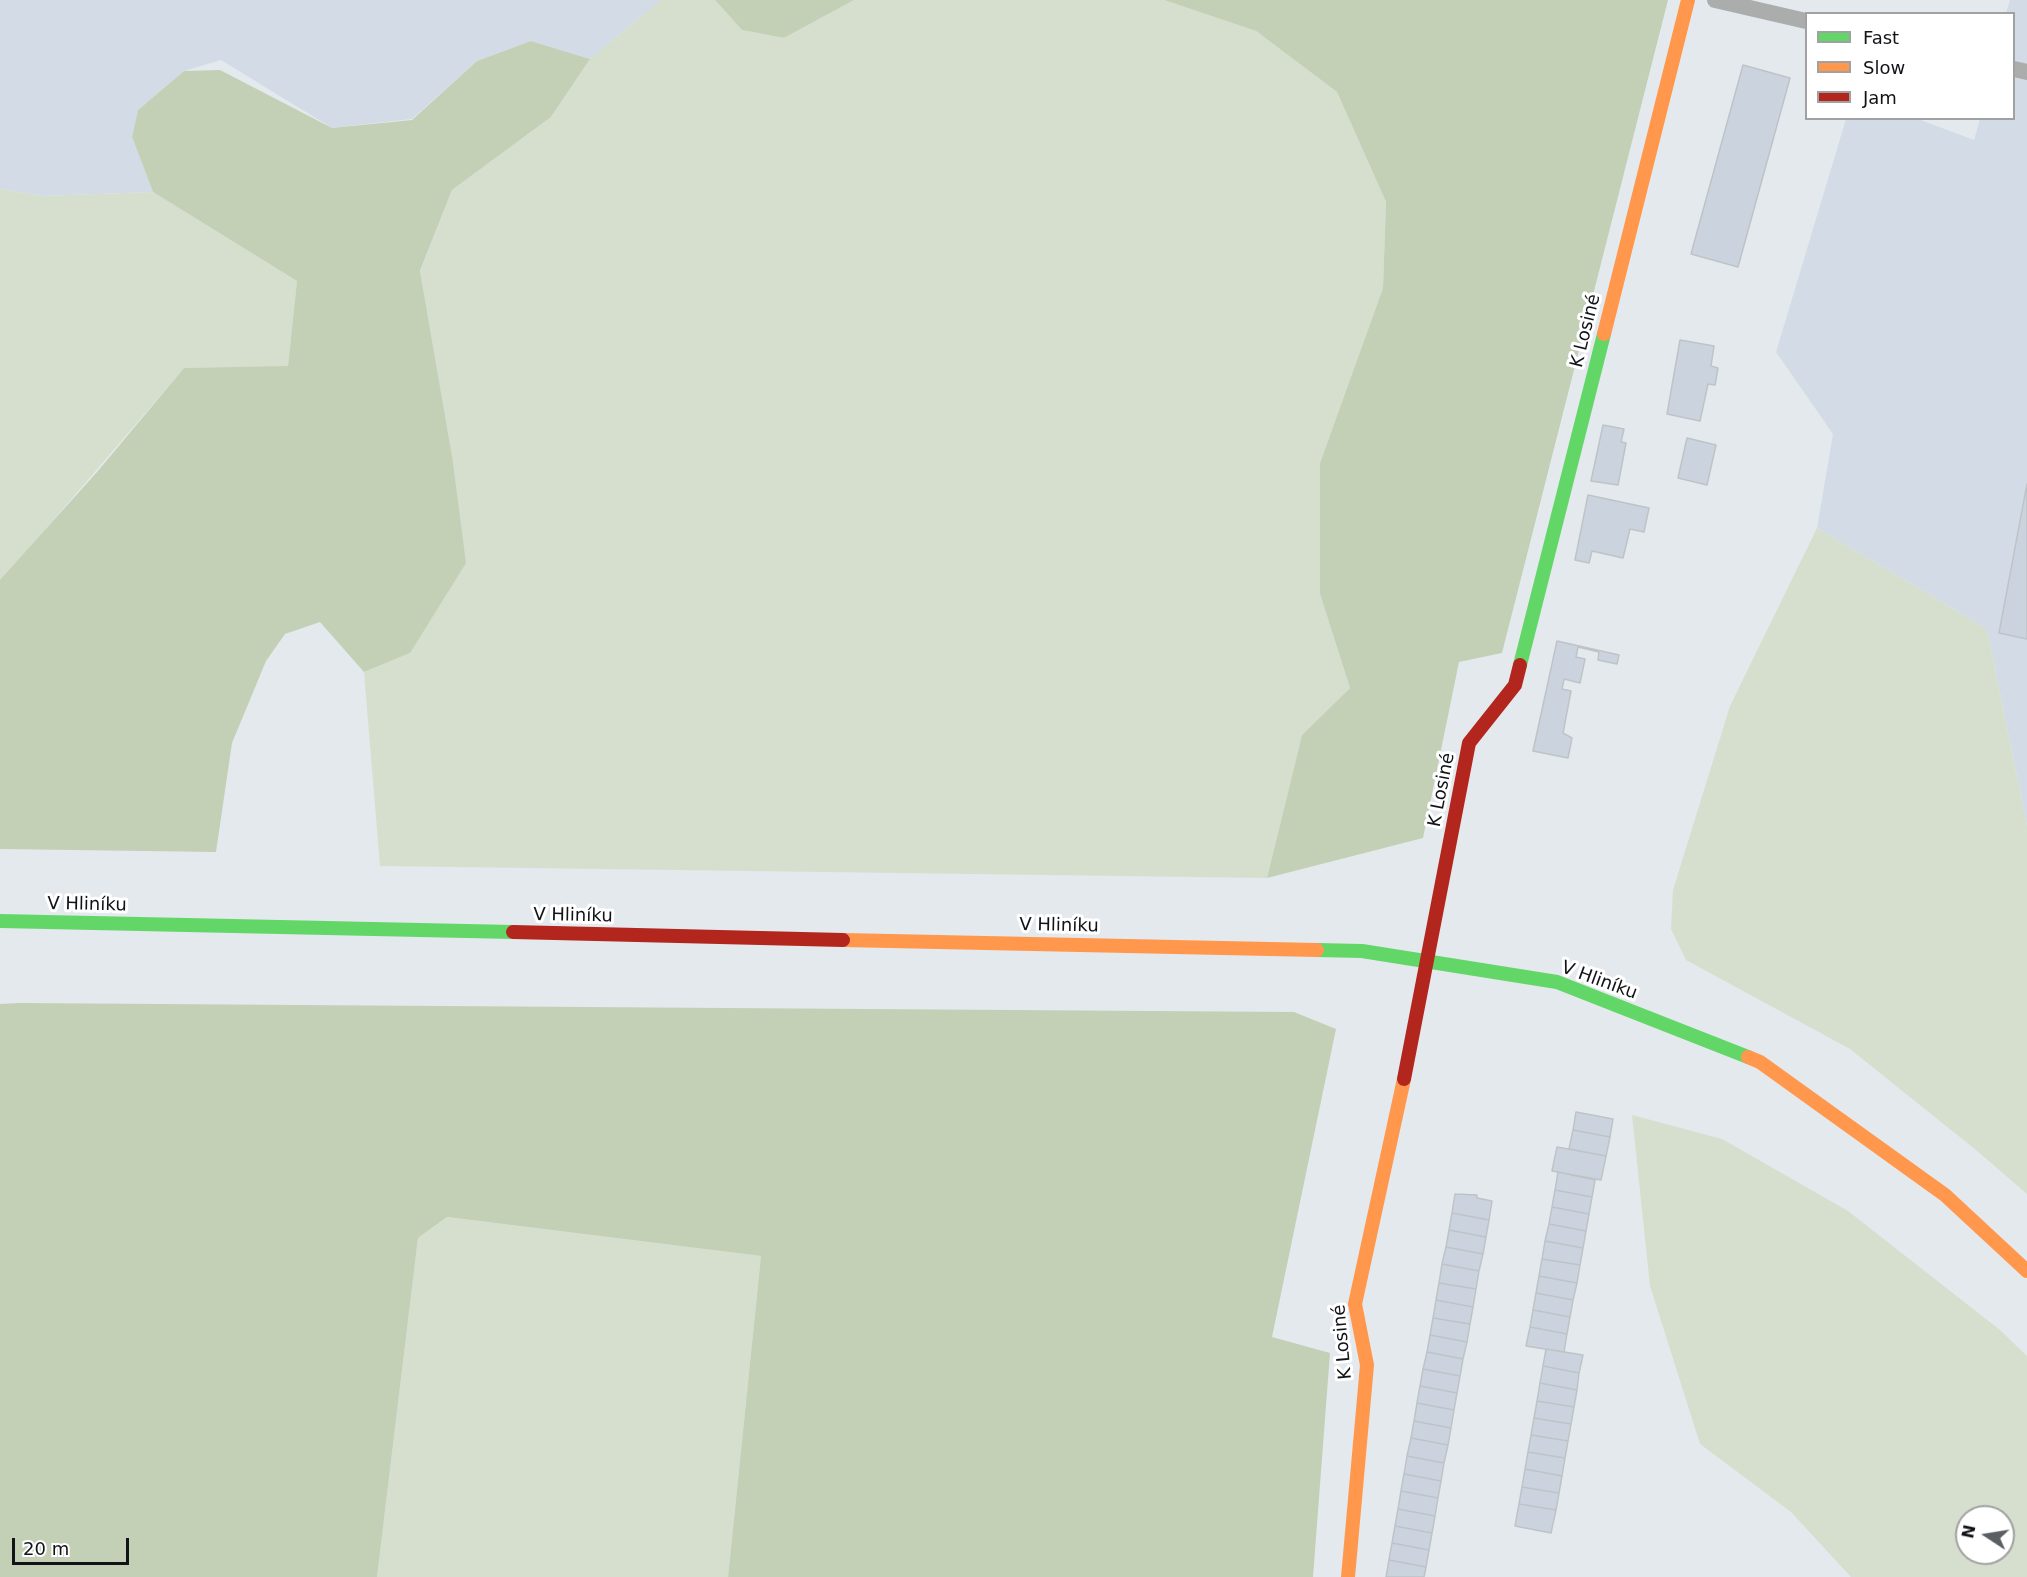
<!DOCTYPE html>
<html>
<head>
<meta charset="utf-8">
<style>
  body { margin:0 }
  #map { position:relative; width:2027px; height:1577px; overflow:hidden; background:#e4e9ee; font-family:"DejaVu Sans",sans-serif }
  canvas { display:block }
  .legend { position:absolute; left:1805px; top:12px; width:210px; height:108px; box-sizing:border-box; background:#fff; border:2px solid #a0a1a2; margin:0; padding:8px 10px; list-style:none; font-size:18px; color:#111317 }
  .legend li { display:flex; align-items:center; gap:12px; height:30px }
  .legend b { width:30px; border:2px solid #a0a1a2 }
  .north { position:absolute; left:1955px; top:1505px; width:60px; height:60px; box-sizing:border-box; background:#fff; border:2px solid #a0a1a2; border-radius:50%; rotate:282deg; font-size:16px; font-weight:700; line-height:24px; text-align:center; color:#111317 }
  .north::after { content:''; display:block; margin:auto; width:21px; height:27px; background:#5b5e62; clip-path:polygon(50% 0,100% 100%,50% 72%,0 100%) }
  .scale { position:absolute; left:12px; top:1538px; width:117px; height:27px; box-sizing:border-box; border:3px solid #111317; border-top:0; padding-left:8px; font-size:18px; line-height:21px; white-space:nowrap; color:#111317; -webkit-text-stroke:4px #fff; paint-order:stroke }
</style>
</head>
<body>
<div id="map">
<canvas width="2027" height="1577"></canvas>
<ul class="legend">
<li><b style="height:8px;background:#63d668"></b>Fast</li>
<li><b style="height:8px;background:#ff974d"></b>Slow</li>
<li><b style="height:8px;background:#b3261e"></b>Jam</li>
</ul>
<div class="north">N</div>
<div class="scale">20 m</div>
</div>
<script>
const ctx = document.querySelector('canvas').getContext('2d');
ctx.lineJoin = 'round';
function paint(path, color) {
  ctx.fillStyle = color;
  ctx.fill(path, 'evenodd');
}
function poly(rows) {
  const path = new Path2D();
  for (const r of rows) {
    path.moveTo(r[0], r[1]);
    for (let i = 2; i < r.length; i += 2) path.lineTo(r[i], r[i + 1]);
  }
  return path;
}
function trace(path, color, width, dash) {
  ctx.strokeStyle = color;
  ctx.lineWidth = width;
  ctx.lineCap = dash ? 'butt' : 'round';
  ctx.setLineDash(dash || []);
  ctx.stroke(path);
}
function label(font, color, halo, rows, align = 'center') {
  ctx.font = font + ' "DejaVu Sans",sans-serif';
  ctx.lineWidth = 6;
  ctx.setLineDash([]);
  ctx.textBaseline = 'middle';
  ctx.strokeStyle = halo;
  ctx.fillStyle = color;
  for (const [text, x, y, turn = 0] of rows) {
    ctx.save();
    ctx.translate(x, y);
    ctx.rotate((+turn || 0) * Math.PI / 180);
    ctx.textAlign = isNaN(turn) ? turn : align;
    if (halo) ctx.strokeText(text, 0, 0);
    ctx.fillText(text, 0, 0);
    ctx.restore();
  }
}
paint(poly([
  [0,0,661,0,590,59,531,41,477,61,412,119,332,128,221,60,184,71,138,110,132,137,153,192,43,196,0,189],
  [2010,0,2027,0,2027,826,1987,629,1817,528,1833,434,1776,352,1846,119,1918,119,1974,140,1980,119,2014,118,2014,14,2006,13]
]), '#d3dce6');
paint(poly([
  [661,0,715,0,742,30,784,38,854,0,1164,0,1256,31,1337,92,1386,202,1383,288,1320,463,1320,594,1350,688,1302,735,1267,878,380,866,364,672,410,653,452,456,420,272,452,190,551,117,590,59],
  [0,189,43,196,153,192,297,281,288,367,184,368,2,580,0,580],
  [1817,528,1987,629,2027,826,2027,1194,1976,1150,1850,1049,1686,960,1671,929,1673,890,1730,706],
  [1632,1115,1722,1139,1848,1211,2000,1330,2027,1356,2027,1577,1851,1577,1791,1512,1700,1444,1650,1286],
  [1967,1517,2003,1517,2003,1553,1967,1553],
  [447,1217,761,1256,728,1577,377,1577,418,1238]
]), '#d6dfce');
paint(poly([
  [715,0,854,0,784,38,742,30],
  [1164,0,1668,0,1502,653,1459,662,1423,838,1267,878,1302,735,1350,688,1320,594,1320,463,1383,288,1386,202,1337,92,1256,31],
  [531,41,590,59,551,117,452,190,420,271,452,456,466,563,410,653,364,672,320,622,285,634,266,661,232,743,216,852,0,849,0,580,97,472,184,368,288,366,297,281,153,192,132,137,138,110,184,71,220,70,332,128,412,120,477,61],
  [19,1003,1294,1012,1336,1029,1272,1337,1330,1353,1313,1577,728,1577,761,1256,447,1217,418,1238,377,1577,0,1577,0,1004]
]), '#c3d0b6');
const building = poly([
  [1743,65,1790,78,1738,267,1691,254,1743,65],
  [1680,340,1714,346,1711,366,1718,368,1715,385,1708,384,1700,421,1667,414,1680,340],
  [1603,425,1624,429,1621,442,1626,443,1618,485,1591,481,1603,425],
  [1687,438,1716,445,1707,485,1678,478,1687,438],
  [2027,484,2027,639,1999,633,2027,484],
  [1588,495,1649,508,1644,532,1630,529,1623,558,1592,551,1589,563,1575,560,1588,495],
  [1557,641,1619,655,1617,664,1598,660,1599,652,1578,647,1576,657,1585,659,1580,683,1564,679,1562,689,1571,691,1563,733,1572,738,1568,758,1533,751,1557,641],
  [1576,1112,1613,1119,1610,1137,1573,1130,1576,1112],
  [1573,1130,1610,1137,1606,1156,1569,1149,1573,1130],
  [1557,1147,1606,1156,1601,1180,1552,1171,1557,1147],
  [1558,1172,1595,1180,1592,1197,1555,1190,1558,1172],
  [1555,1190,1592,1197,1589,1214,1552,1207,1555,1190],
  [1455,1194,1477,1195,1477,1198,1492,1201,1489,1220,1452,1213,1455,1194],
  [1552,1207,1589,1214,1586,1231,1549,1224,1552,1207],
  [1452,1213,1489,1220,1486,1237,1449,1230,1452,1213],
  [1549,1224,1586,1231,1583,1248,1545,1241,1549,1224],
  [1449,1230,1486,1237,1483,1254,1446,1247,1449,1230],
  [1545,1241,1583,1248,1580,1265,1542,1259,1545,1241],
  [1446,1247,1483,1254,1479,1271,1442,1264,1446,1247],
  [1542,1259,1580,1265,1577,1283,1539,1276,1542,1259],
  [1442,1264,1479,1271,1476,1289,1439,1283,1442,1264],
  [1539,1276,1577,1283,1573,1300,1536,1293,1539,1276],
  [1439,1283,1476,1289,1473,1307,1436,1300,1439,1283],
  [1536,1293,1573,1300,1570,1317,1533,1310,1536,1293],
  [1436,1300,1473,1307,1470,1324,1433,1318,1436,1300],
  [1533,1310,1570,1317,1567,1334,1530,1327,1533,1310],
  [1433,1318,1470,1324,1467,1342,1430,1335,1433,1318],
  [1530,1327,1567,1334,1564,1352,1526,1346,1530,1327],
  [1430,1335,1467,1342,1463,1359,1427,1352,1430,1335],
  [1546,1349,1583,1355,1579,1373,1543,1366,1546,1349],
  [1427,1352,1463,1359,1460,1376,1423,1369,1427,1352],
  [1543,1366,1579,1373,1577,1390,1540,1383,1543,1366],
  [1423,1369,1460,1376,1457,1393,1420,1386,1423,1369],
  [1540,1383,1577,1390,1574,1407,1537,1401,1540,1383],
  [1420,1386,1457,1393,1454,1410,1417,1403,1420,1386],
  [1537,1401,1574,1407,1571,1424,1534,1418,1537,1401],
  [1417,1403,1454,1410,1451,1428,1414,1421,1417,1403],
  [1534,1418,1571,1424,1568,1441,1531,1435,1534,1418],
  [1414,1421,1451,1428,1448,1445,1411,1438,1414,1421],
  [1531,1435,1568,1441,1565,1458,1528,1452,1531,1435],
  [1411,1438,1448,1445,1444,1463,1407,1456,1411,1438],
  [1528,1452,1565,1458,1562,1476,1525,1469,1528,1452],
  [1407,1456,1444,1463,1441,1481,1404,1474,1407,1456],
  [1525,1469,1562,1476,1559,1493,1522,1487,1525,1469],
  [1404,1474,1441,1481,1438,1498,1401,1491,1404,1474],
  [1522,1487,1559,1493,1556,1510,1519,1504,1522,1487],
  [1401,1491,1438,1498,1435,1516,1398,1509,1401,1491],
  [1519,1504,1556,1510,1551,1533,1515,1526,1519,1504],
  [1398,1509,1435,1516,1432,1533,1395,1526,1398,1509],
  [1395,1526,1432,1533,1429,1550,1392,1543,1395,1526],
  [1392,1543,1429,1550,1426,1567,1389,1560,1392,1543],
  [1389,1560,1426,1567,1424,1577,1386,1577,1389,1560]
]);
paint(building, '#cbd4de');
trace(building, '#bfc3c7', 1.5);
trace(poly([
  [1715,0,1806,21],
  [2014,69,2027,72]
]), '#abadad', 16);
trace(poly([
  [1520,665,1604,334],
  [0,921,513,932],
  [1317,950,1362,951,1557,982,1748,1057]
]), '#63d668', 14);
trace(poly([
  [1604,334,1688,0],
  [843,940,1317,950],
  [1748,1057,1760,1062,1945,1195,2027,1271],
  [1348,1577,1367,1365,1355,1304,1404,1079]
]), '#ff974d', 14);
trace(poly([
  [513,932,843,940],
  [1404,1079,1469,743,1515,685,1520,665]
]), '#b3261e', 14);
label('18px', '#111317', '#fff', [
  ["K Losiné",1586,331,-76],
  ["K Losiné",1442,790,-79],
  ["V Hliníku",87,905,1],
  ["V Hliníku",573,916,1],
  ["V Hliníku",1059,926,1],
  ["V Hliníku",1599,981,20],
  ["K Losiné",1343,1342,-95]
]);
</script>
</body>
</html>
